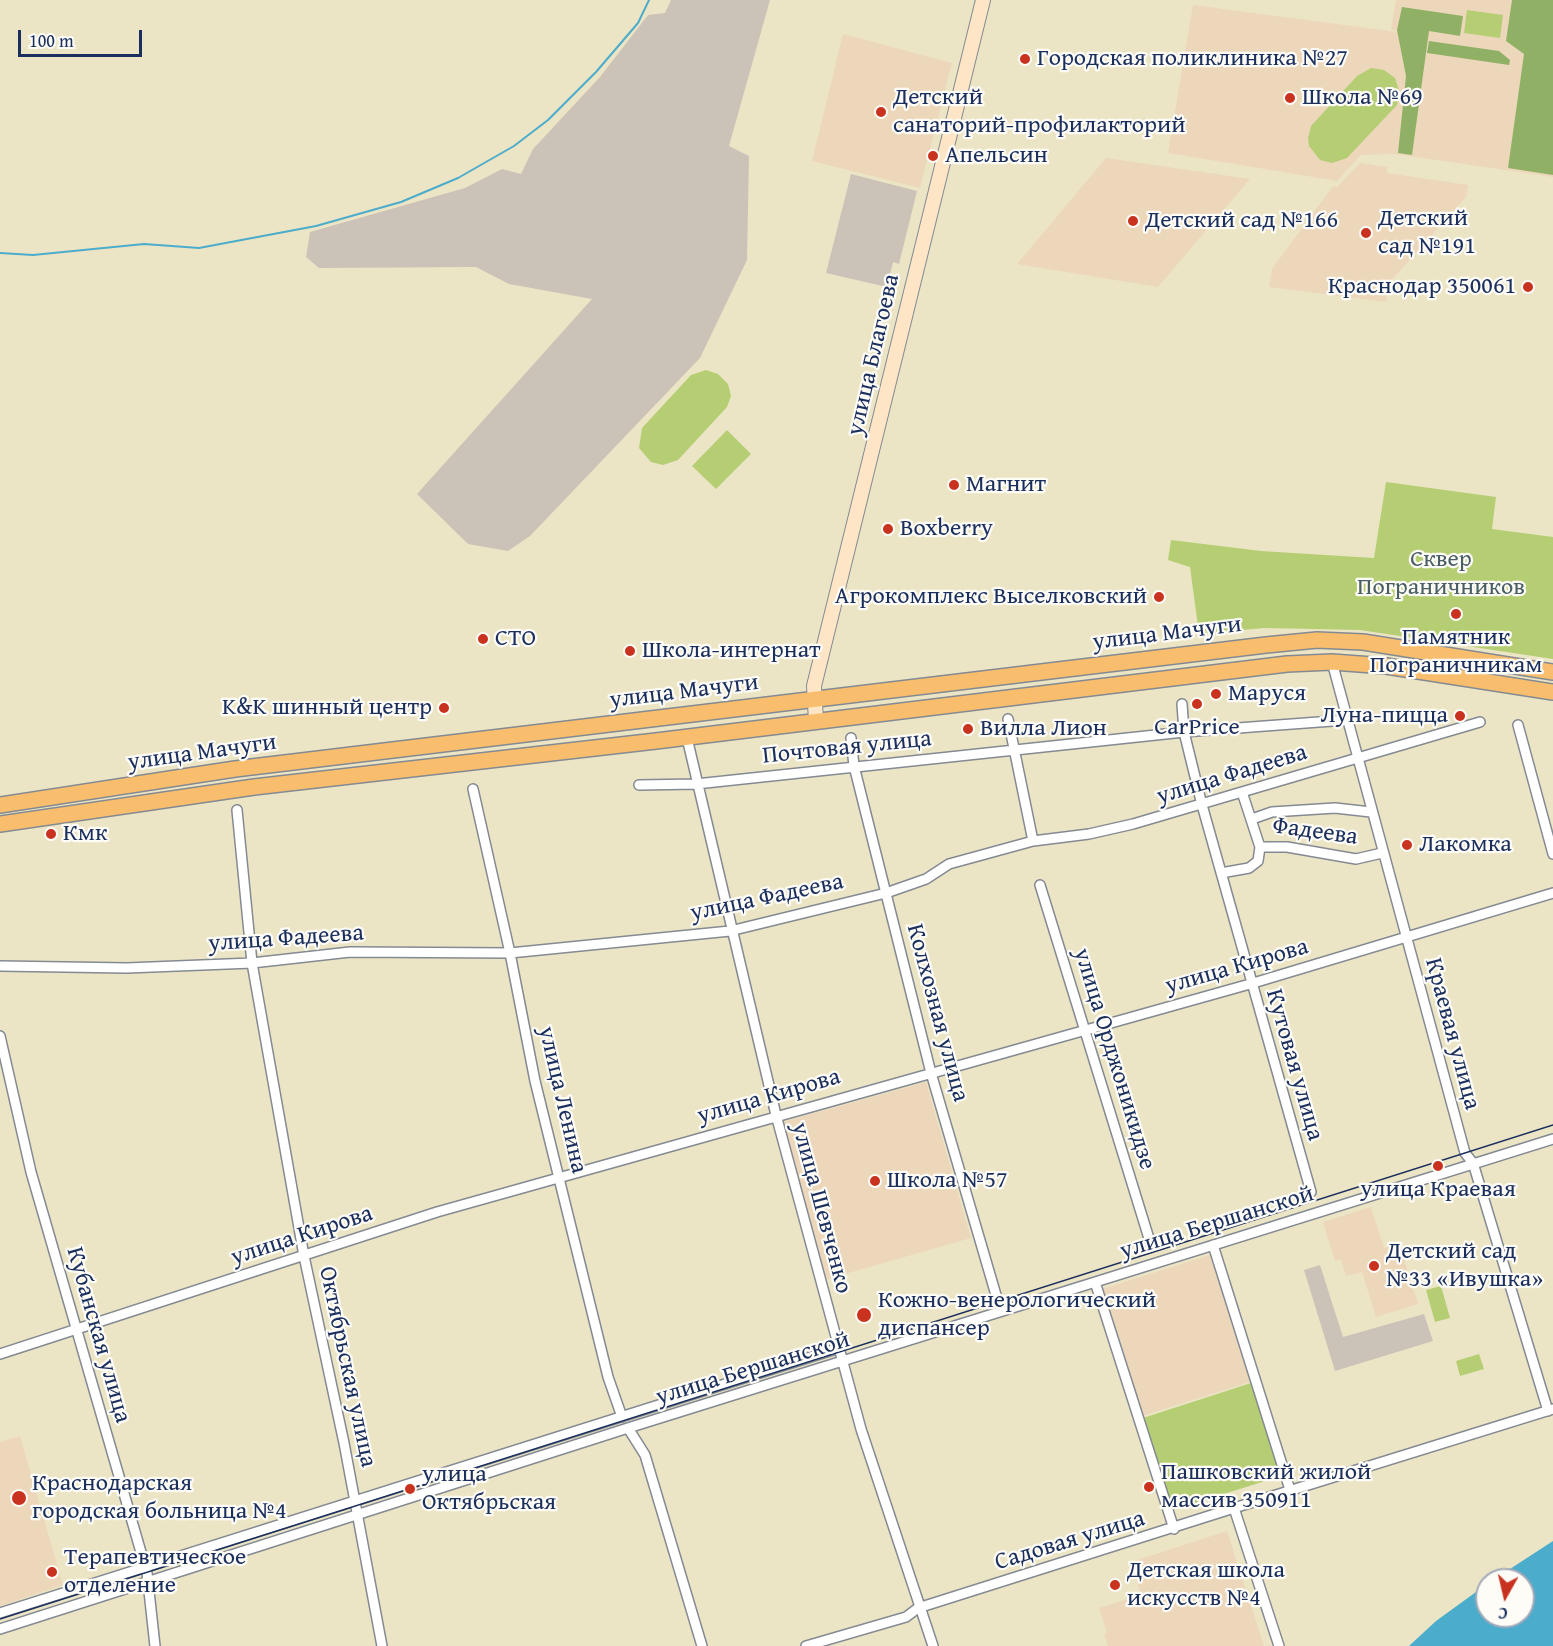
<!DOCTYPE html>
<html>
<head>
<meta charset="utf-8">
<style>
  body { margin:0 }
  #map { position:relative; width:1553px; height:1646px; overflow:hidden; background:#ece5c5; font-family:"Gentium Book Plus",serif }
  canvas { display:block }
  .north { position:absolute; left:1475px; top:1568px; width:60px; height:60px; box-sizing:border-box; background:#fdfcf7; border:2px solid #a3aaba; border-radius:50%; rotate:188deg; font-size:16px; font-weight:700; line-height:24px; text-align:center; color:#1b2f5e }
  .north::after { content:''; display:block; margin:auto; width:21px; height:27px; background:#c8321e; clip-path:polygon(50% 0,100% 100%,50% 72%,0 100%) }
  .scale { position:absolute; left:18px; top:30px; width:124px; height:27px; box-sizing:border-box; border:3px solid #1b2f5e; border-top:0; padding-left:8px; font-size:18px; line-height:21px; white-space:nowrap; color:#1b2f5e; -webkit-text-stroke:4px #fdfcf7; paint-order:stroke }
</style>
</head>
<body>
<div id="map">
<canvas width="1553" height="1646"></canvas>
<div class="north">С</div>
<div class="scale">100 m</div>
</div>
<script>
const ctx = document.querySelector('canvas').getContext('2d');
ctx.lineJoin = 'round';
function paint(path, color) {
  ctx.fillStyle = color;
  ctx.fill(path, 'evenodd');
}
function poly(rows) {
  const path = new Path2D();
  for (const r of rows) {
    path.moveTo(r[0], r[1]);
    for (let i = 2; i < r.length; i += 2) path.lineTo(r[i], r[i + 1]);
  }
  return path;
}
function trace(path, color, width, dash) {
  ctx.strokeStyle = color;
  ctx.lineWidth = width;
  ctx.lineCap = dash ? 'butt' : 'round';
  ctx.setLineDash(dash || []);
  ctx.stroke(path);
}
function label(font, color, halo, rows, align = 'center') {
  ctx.font = font + ' "Gentium Book Plus",serif';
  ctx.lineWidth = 4.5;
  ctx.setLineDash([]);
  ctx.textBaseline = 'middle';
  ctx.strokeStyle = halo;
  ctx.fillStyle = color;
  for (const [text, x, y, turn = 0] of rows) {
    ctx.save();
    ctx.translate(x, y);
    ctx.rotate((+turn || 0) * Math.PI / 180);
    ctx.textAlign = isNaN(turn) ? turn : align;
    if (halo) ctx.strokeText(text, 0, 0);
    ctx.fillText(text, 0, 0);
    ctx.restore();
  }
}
paint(poly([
  [1396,0,1553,0,1553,177,1395,154,1361,155,1337,181,1168,153,1193,5,1398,32,1391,29],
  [843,34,952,63,920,188,812,161],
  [1106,158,1250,179,1158,287,1017,264],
  [1360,163,1387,167,1387,173,1468,185,1466,197,1389,283,1386,302,1269,287,1272,269,1333,186,1337,187],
  [926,1082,971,1238,824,1280,779,1123],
  [1371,1207,1384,1248,1399,1244,1418,1304,1376,1317,1362,1272,1346,1276,1341,1259,1335,1261,1323,1222],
  [1210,1255,1250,1382,1142,1416,1102,1289],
  [20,1436,63,1585,0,1606,0,1442],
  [1227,1531,1264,1646,1108,1646,1104,1634,1107,1633,1099,1608,1141,1595,1131,1562]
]), '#ecd7ba');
paint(poly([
  [671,0,770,0,729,146,749,156,747,260,700,358,530,536,508,551,468,544,417,494,592,299,509,284,476,267,319,268,306,257,310,232,465,188,502,169,521,174,533,149,600,77,648,15,665,13],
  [851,174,917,191,899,264,893,262,887,287,826,273],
  [1320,1265,1343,1337,1424,1314,1433,1341,1335,1371,1304,1270]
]), '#cbc2b8');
paint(poly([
  [1467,10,1503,15,1500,38,1464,33],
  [1371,68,1384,70,1395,78,1400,93,1397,105,1347,158,1332,163,1320,160,1309,146,1308,138,1311,126,1357,76],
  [706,370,718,374,728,384,731,396,727,407,678,460,663,465,651,462,639,448,642,428,691,375],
  [727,430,751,454,716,489,692,466],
  [1386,482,1496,497,1492,529,1553,537,1553,659,1360,630,1264,628,1199,634,1190,567,1168,560,1171,540,1261,551,1374,558],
  [1441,1286,1450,1318,1435,1322,1426,1290],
  [1479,1354,1484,1369,1460,1376,1456,1361],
  [1251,1383,1281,1476,1173,1510,1143,1418]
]), '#b6ce73');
paint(poly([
  [1512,0,1553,0,1553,175,1508,168,1524,54,1506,41],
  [1402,7,1463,16,1460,36,1429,31,1412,155,1398,153,1406,76,1397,30],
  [1429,41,1499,51,1510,60,1509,65,1427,53]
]), '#90b165');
paint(poly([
  [1553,1541,1553,1646,1409,1646,1436,1621,1487,1584,1487,1616,1523,1616,1523,1580,1493,1580]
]), '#4caccb');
trace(poly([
  [0,253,33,255,144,244,199,248,316,226,401,202,458,178,514,146,548,120,596,72,638,23,649,0]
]), '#4caccb', 2);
const street = poly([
  [1332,662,1465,1153,1473,1163,1548,1411],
  [1182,704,1184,732,1202,805,1311,1192],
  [1008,719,1033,841],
  [1518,725,1553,854],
  [687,738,776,1115,861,1429,933,1646],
  [851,738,854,766,931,1073,996,1295],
  [639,785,696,784,1184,732,1346,720],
  [473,789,510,953,535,1081,608,1377,622,1417],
  [1242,792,1260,847,1287,847,1356,859,1382,853],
  [237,810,252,963,304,1256,344,1443,382,1646],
  [1252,819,1272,812,1335,808,1371,812],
  [1221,873,1249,868,1258,861,1260,847],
  [1040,885,1151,1245],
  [0,966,127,968,252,963,350,952,510,953,730,931,886,893,926,879,949,864,1033,841,1089,834,1133,824,1480,722],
  [0,1036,31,1172,147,1573,155,1646],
  [1213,1245,1290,1490],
  [1095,1282,1174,1529],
  [0,1354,437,1212,1250,984,1553,893],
  [628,1428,645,1455,702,1646],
  [1234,1508,1279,1646],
  [0,1613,839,1348],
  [0,1629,628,1428,1553,1139],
  [806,1646,906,1617,918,1608,1234,1508,1553,1409]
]);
const secondary = poly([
  [816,721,814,686,983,0]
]);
const primary = poly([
  [0,805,235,769,1266,645,1317,640,1363,642,1553,672],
  [0,824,254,787,656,741,1287,664,1332,662,1386,666,1553,692]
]);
trace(street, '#848a92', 12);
trace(secondary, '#848a92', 16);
trace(primary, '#848a92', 18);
trace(street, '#fff', 9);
trace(secondary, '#fde5c5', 14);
trace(primary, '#f9be6d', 15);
trace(poly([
  [0,1619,1553,1125]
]), '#1b2f5e', 1.5);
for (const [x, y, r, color] of [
  [1025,59,6,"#c8321e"],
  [1290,98,6,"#c8321e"],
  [881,112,6,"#c8321e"],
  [933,156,6,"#c8321e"],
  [1133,221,6,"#c8321e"],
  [1366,233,6,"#c8321e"],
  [1528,287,6,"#c8321e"],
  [954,485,6,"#c8321e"],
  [888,529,6,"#c8321e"],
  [1159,597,6,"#c8321e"],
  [1456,614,6,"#c8321e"],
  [483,639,6,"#c8321e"],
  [630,651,6,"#c8321e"],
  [1216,694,6,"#c8321e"],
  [1197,704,6,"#c8321e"],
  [444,708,6,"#c8321e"],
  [1460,716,6,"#c8321e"],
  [968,729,6,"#c8321e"],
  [51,834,6,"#c8321e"],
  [1407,845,6,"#c8321e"],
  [1438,1166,6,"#c8321e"],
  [875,1181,6,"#c8321e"],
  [1374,1266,6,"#c8321e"],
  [864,1315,8,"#c8321e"],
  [1149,1487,6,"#c8321e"],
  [410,1489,6,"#c8321e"],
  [19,1498,8,"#c8321e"],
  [52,1572,6,"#c8321e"],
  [1115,1585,6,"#c8321e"]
]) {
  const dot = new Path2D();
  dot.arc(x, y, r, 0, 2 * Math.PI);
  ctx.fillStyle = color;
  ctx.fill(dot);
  trace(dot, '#fdfcf7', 2);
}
label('24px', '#1b2f5e', '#fdfcf7', [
  ["Городская поликлиника №27",1037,59],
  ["Детский",893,98],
  ["санаторий-профилакторий",893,126],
  ["Школа №69",1302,98],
  ["Апельсин",945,156],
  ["Детский",1378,219],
  ["сад №191",1378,247],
  ["Детский сад №166",1145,221],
  ["Краснодар 350061",1516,287,"right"],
  ["Магнит",966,485],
  ["Boxberry",900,529],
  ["Агрокомплекс Выселковский",1147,597,"right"],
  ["Памятник",1456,638,"center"],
  ["Пограничникам",1456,666,"center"],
  ["СТО",495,639],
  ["Школа-интернат",642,651],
  ["Маруся",1228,694],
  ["K&K шинный центр",432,708,"right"],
  ["Луна-пицца",1448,716,"right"],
  ["CarPrice",1197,728,"center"],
  ["Вилла Лион",980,729],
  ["Кмк",63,834],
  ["Лакомка",1419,845],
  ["Школа №57",887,1181],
  ["улица Краевая",1438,1190,"center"],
  ["Детский сад",1386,1252],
  ["№33 «Ивушка»",1386,1280],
  ["Кожно-венерологический",878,1301],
  ["диспансер",878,1329],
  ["Пашковский жилой",1161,1473],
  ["массив 350911",1161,1501],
  ["улица",422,1475],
  ["Октябрьская",422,1503],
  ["Краснодарская",32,1484],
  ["городская больница №4",32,1512],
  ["Терапевтическое",64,1558],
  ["отделение",64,1586],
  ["Детская школа",1127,1571],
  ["искусств №4",1127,1599]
], 'left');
label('24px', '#1b2f5e', '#fdfcf7', [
  ["улица Благоева",874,355,-77],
  ["улица Мачуги",1167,634,-7],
  ["улица Мачуги",684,692,-7],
  ["Почтовая улица",847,748,-6],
  ["улица Мачуги",202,753,-8],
  ["улица Фадеева",1232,775,-17],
  ["Фадеева",1315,832,8],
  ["улица Фадеева",767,898,-12],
  ["улица Фадеева",286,939,-4],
  ["улица Кирова",1237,967,-16],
  ["Колхозная улица",937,1013,75],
  ["Краевая улица",1452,1034,75],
  ["улица Орджоникидзе",1114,1059,73],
  ["Кутовая улица",1294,1065,74],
  ["улица Кирова",769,1097,-16],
  ["улица Ленина",562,1100,77],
  ["улица Шевченко",821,1208,75],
  ["улица Бершанской",1217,1223,-17],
  ["улица Кирова",302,1236,-18],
  ["Кубанская улица",98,1335,74],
  ["Октябрьская улица",347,1367,78],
  ["улица Бершанской",753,1369,-17],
  ["Садовая улица",1070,1541,-17]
]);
label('24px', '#4a5f64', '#fdfcf7', [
  ["Сквер",1441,560],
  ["Пограничников",1441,588]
]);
</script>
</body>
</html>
